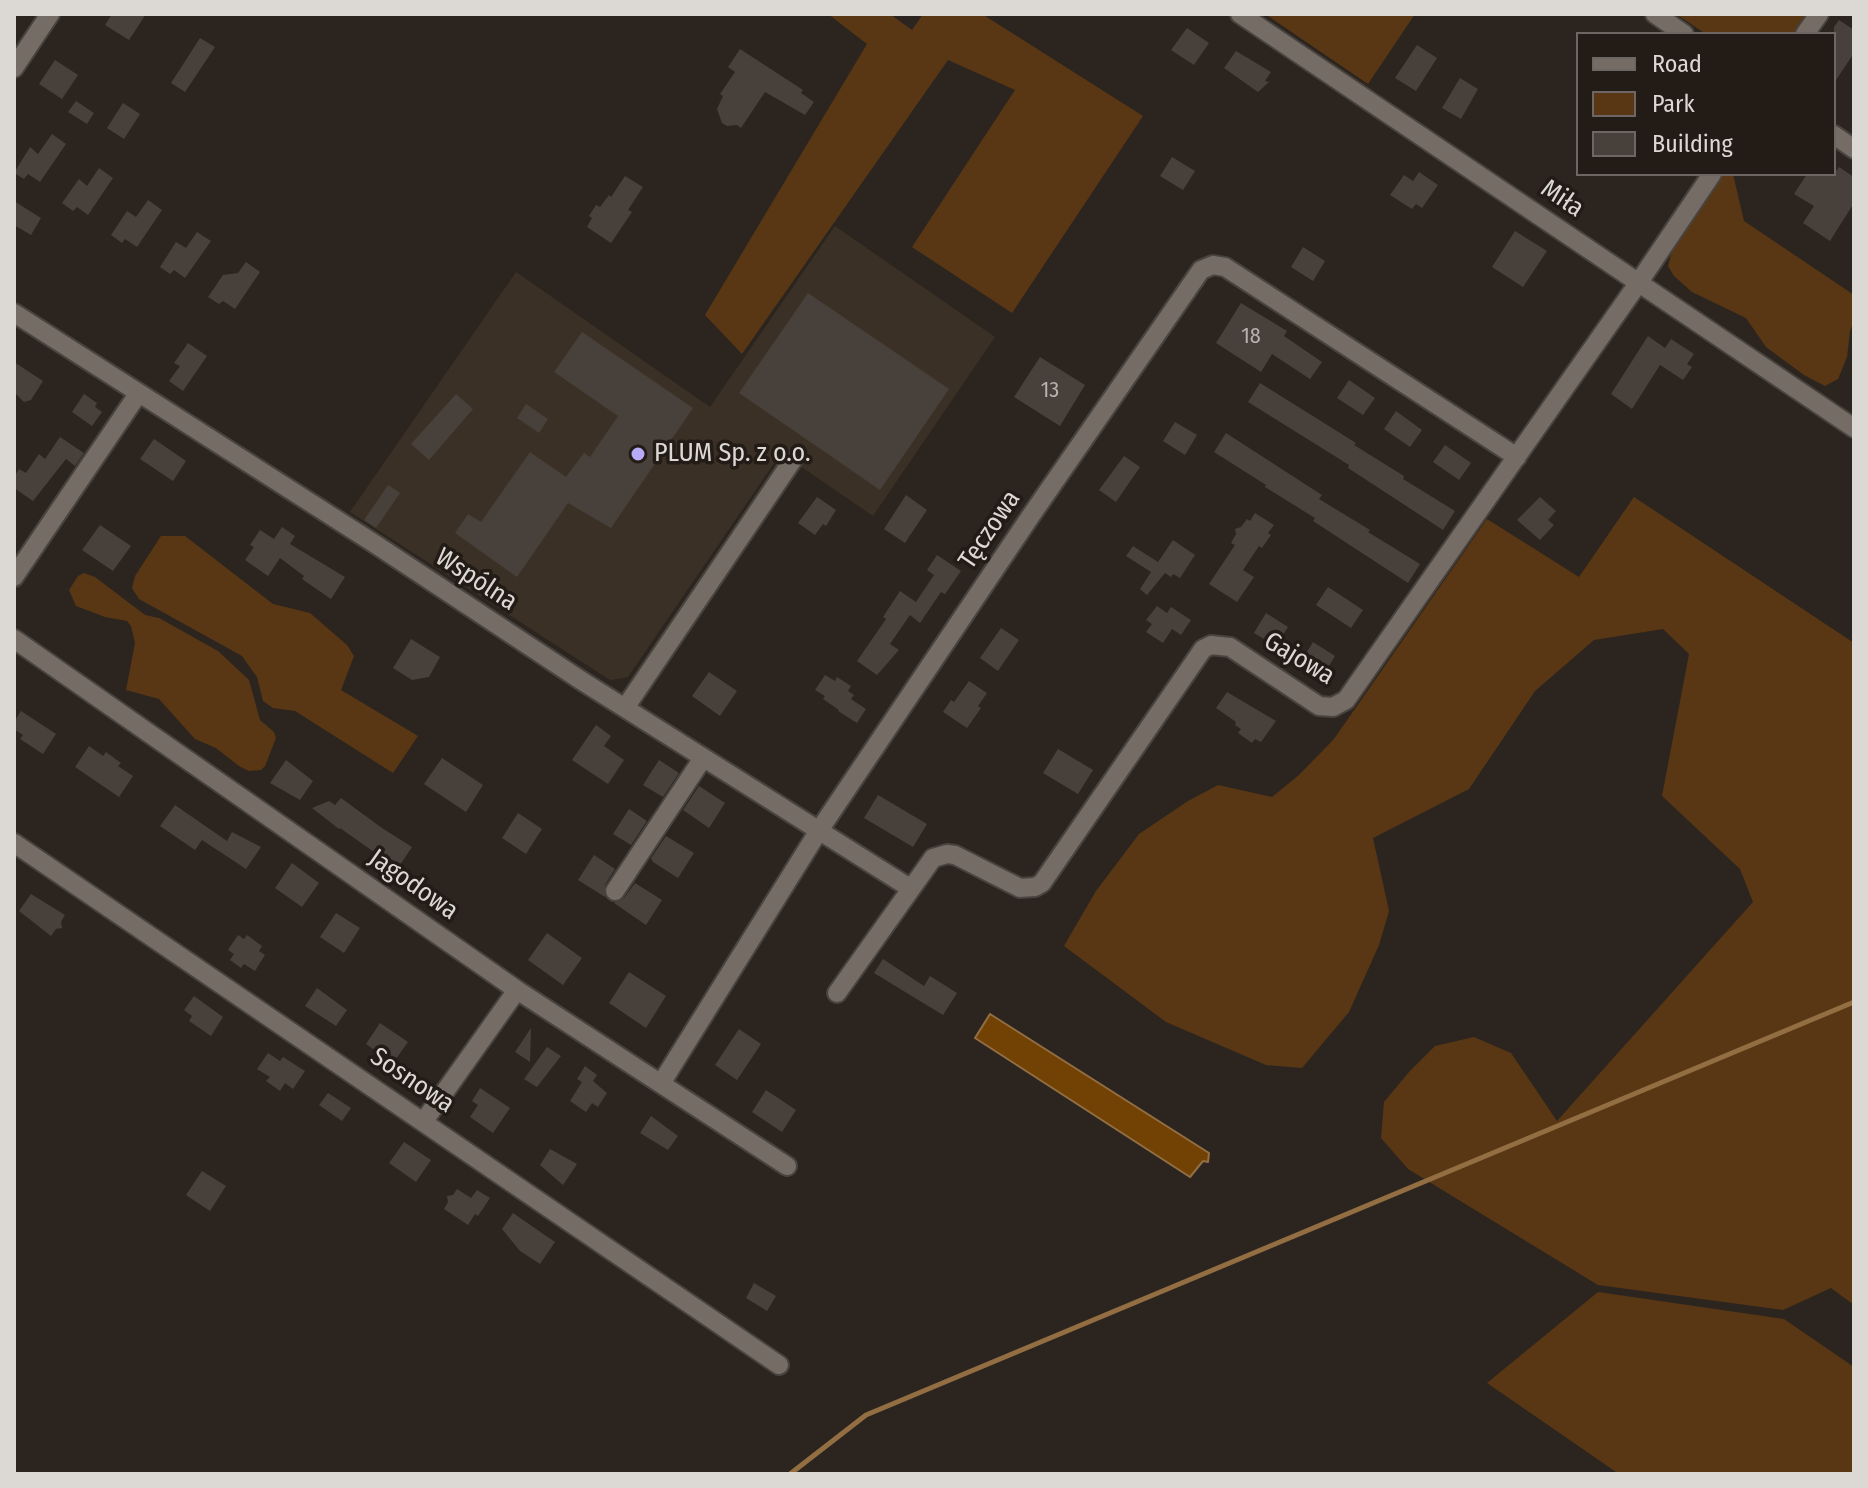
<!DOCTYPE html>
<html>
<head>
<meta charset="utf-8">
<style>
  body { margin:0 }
  #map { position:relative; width:1868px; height:1488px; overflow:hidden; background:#2c251f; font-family:"Fira Sans Condensed",sans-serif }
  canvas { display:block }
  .frame { position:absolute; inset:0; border:16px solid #dcd8d4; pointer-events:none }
  .legend { position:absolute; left:1576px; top:32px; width:260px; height:144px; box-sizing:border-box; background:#221b16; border:2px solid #6c6762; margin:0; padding:10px 14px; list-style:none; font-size:24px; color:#dcd8d4 }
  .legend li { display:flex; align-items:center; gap:16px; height:40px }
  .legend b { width:40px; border:2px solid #6c6762 }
</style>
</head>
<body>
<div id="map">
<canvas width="1868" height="1488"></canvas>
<div class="frame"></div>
<ul class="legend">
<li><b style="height:10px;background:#746c65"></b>Road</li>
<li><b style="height:22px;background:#593714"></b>Park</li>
<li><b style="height:22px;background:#48403a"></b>Building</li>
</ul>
</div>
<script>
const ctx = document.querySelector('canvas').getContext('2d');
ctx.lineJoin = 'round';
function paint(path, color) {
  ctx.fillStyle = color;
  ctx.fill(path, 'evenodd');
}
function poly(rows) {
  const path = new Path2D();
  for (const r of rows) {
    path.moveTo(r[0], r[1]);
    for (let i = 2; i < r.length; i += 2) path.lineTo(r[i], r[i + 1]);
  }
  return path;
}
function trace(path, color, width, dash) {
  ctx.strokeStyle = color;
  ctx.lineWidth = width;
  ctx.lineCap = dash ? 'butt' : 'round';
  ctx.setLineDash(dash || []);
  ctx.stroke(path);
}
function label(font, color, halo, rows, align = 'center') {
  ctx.font = font + ' "Fira Sans Condensed",sans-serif';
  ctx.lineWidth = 7;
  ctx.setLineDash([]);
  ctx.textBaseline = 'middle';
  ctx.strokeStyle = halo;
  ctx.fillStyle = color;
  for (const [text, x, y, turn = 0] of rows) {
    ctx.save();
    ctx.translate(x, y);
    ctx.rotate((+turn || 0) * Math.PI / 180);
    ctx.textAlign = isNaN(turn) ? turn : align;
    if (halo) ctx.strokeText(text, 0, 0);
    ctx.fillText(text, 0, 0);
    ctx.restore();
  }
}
paint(poly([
  [835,226,995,337,873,516,781,453,628,677,610,680,350,512,516,272,710,407]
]), '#3b3025');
paint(poly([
  [828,14,890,14,912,30,923,14,982,14,1143,116,1012,313,912,247,1015,90,948,60,742,354,705,315,867,44],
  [1265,14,1415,14,1368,84],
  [1676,14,1808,14,1794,34,1706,34],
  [1723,174,1733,174,1744,221,1854,295,1854,320,1850,331,1847,357,1838,379,1825,386,1804,375,1766,347,1746,318,1692,292,1674,276,1668,266,1674,243],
  [1634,497,1854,643,1854,1305,1831,1288,1783,1310,1598,1285,1408,1169,1381,1138,1384,1102,1409,1072,1435,1046,1474,1037,1511,1053,1557,1121,1753,902,1740,869,1662,796,1689,654,1663,629,1594,640,1535,691,1469,789,1373,838,1389,911,1379,945,1349,1012,1302,1068,1266,1065,1166,1022,1064,946,1096,891,1139,834,1188,801,1218,785,1272,797,1299,775,1334,739,1487,519,1579,577],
  [161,536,185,536,273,604,310,613,347,645,354,656,341,690,418,736,393,773,295,711,273,708,263,701,257,677,242,656,139,599,132,588,135,576],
  [84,573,95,577,145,615,159,618,218,651,249,680,260,720,274,732,276,738,265,766,261,770,249,771,239,766,216,748,195,739,159,699,126,690,135,643,131,626,127,621,105,617,76,606,69,590,78,576],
  [1598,1292,1784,1319,1854,1367,1854,1474,1619,1474,1487,1383]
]), '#593714');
const water = poly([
  [990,1014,1209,1153,1208,1162,1203,1161,1190,1177,975,1038,990,1014]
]);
paint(water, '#724104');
trace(water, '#926e42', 2);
trace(poly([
  [790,1474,866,1415,1854,1002]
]), '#926e42', 5);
paint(poly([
  [112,14,146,14,129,40,105,25],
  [1839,20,1854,30,1854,53,1834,83,1834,27],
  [1187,28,1209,43,1194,65,1171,50],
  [200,38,215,47,185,92,171,83],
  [1417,45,1437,58,1416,91,1395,78],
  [740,49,803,90,801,93,814,102,805,115,765,92,741,128,737,125,727,126,722,123,717,109,723,96,720,94,735,72,728,67],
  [1236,51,1271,72,1265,81,1269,82,1258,92,1224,68],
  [55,60,78,75,62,99,39,84],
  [1460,78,1478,89,1461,119,1442,108],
  [76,101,94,113,87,124,68,112],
  [123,103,140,114,124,139,107,128],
  [52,134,66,144,40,182,28,174,24,179,14,173,30,147,38,154],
  [1172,157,1195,171,1183,190,1160,176],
  [1839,167,1854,177,1854,203,1830,241,1803,223,1814,206,1794,194,1807,174,1834,174],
  [99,168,113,178,88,215,77,207,73,211,62,203,79,179,87,186],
  [1419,172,1438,185,1422,208,1416,204,1412,209,1390,195,1404,175,1413,181],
  [625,176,643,187,628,210,632,212,611,243,587,227,592,218,589,216,596,205,600,207,609,195,611,197],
  [148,200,162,210,137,247,125,239,122,243,111,235,127,211,136,217],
  [14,201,41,218,31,235,14,225],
  [1515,231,1547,251,1523,287,1492,267],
  [197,232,211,241,185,278,174,270,170,274,160,267,176,242,186,248],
  [1303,247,1325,261,1313,281,1291,267],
  [246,262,260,272,235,309,223,301,219,304,208,297,223,275,238,273],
  [808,293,949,389,880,490,739,393],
  [1241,303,1287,331,1284,336,1322,362,1310,379,1272,354,1261,372,1216,343],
  [582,332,693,408,611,528,568,503,517,577,455,533,468,514,481,522,530,452,566,477,584,453,590,457,618,416,554,372],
  [1648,336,1665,348,1671,339,1694,354,1687,364,1692,367,1683,380,1660,365,1632,409,1611,394],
  [188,343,207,356,183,391,169,381,180,366,174,363],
  [1040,357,1085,385,1060,426,1014,397],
  [14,362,43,381,31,400,24,402,14,392],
  [1349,380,1375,398,1363,415,1337,398],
  [1260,383,1356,443,1354,445,1404,476,1403,479,1455,511,1443,530,1348,468,1349,465,1248,402],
  [84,394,97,403,95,407,102,412,92,426,72,412],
  [456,394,473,409,429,460,411,444],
  [526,404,548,419,539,433,517,418],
  [1396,411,1422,430,1410,447,1384,429],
  [1175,422,1197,435,1185,455,1163,441],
  [1226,433,1322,495,1319,499,1370,530,1368,532,1420,564,1408,583,1313,521,1315,518,1265,487,1266,485,1214,452],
  [60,437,84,453,75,466,66,459,33,501,14,488,14,477,19,469,26,473,39,454,45,459],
  [154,439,186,461,173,481,140,459],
  [1445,445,1471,463,1459,480,1433,462],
  [1124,456,1140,467,1116,502,1099,490],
  [388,485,400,493,376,528,364,520],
  [906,495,927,510,905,543,884,529],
  [817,497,836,510,826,526,823,524,815,535,798,523],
  [1540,497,1556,511,1548,520,1554,525,1540,540,1517,520],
  [1255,513,1274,525,1268,533,1271,535,1262,548,1259,546,1243,570,1254,577,1237,602,1209,584,1235,545,1231,543,1236,534,1235,529,1241,527,1247,519,1250,521],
  [100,525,131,546,113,571,82,550],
  [282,527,295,536,290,544,345,577,331,599,302,579,304,576,280,558,268,576,245,560,254,547,250,545,260,530,274,539],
  [1173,540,1195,555,1180,578,1173,574,1171,577,1165,573,1147,595,1140,589,1151,572,1126,556,1133,546,1158,562],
  [937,555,961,571,945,594,941,592,920,623,910,615,890,644,899,650,877,675,857,661,886,619,883,617,900,591,916,602,934,575,927,570],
  [1328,587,1363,610,1351,628,1316,605],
  [1157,606,1167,613,1171,607,1191,620,1181,635,1172,629,1163,643,1146,632,1152,624,1146,620],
  [1266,613,1288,627,1276,646,1254,633],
  [1001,628,1019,640,998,671,980,658],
  [411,639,440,657,429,677,412,680,393,668],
  [1313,642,1335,656,1323,676,1301,662],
  [709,672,737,691,720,716,692,696],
  [825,675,835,681,837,677,851,686,848,691,854,695,851,699,866,709,857,723,838,711,839,710,823,699,825,696,815,690],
  [969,681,987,693,978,706,981,708,967,728,943,712,951,700,954,702],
  [1227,692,1276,721,1261,742,1255,739,1252,743,1238,733,1241,729,1235,725,1236,722,1216,708],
  [21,711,56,734,43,754,20,739,23,735,14,729,14,722],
  [596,725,611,736,604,746,624,760,608,784,572,760],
  [89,746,103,756,106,752,121,763,118,766,133,776,119,797,75,767],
  [1058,749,1093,770,1078,794,1043,773],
  [442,758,483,785,466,812,424,784],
  [286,760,313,781,300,800,270,783],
  [659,760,679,773,663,797,643,785],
  [699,786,725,803,709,828,683,810],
  [878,795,927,824,913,847,864,818],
  [341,798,382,828,412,847,400,865,383,854,381,857,340,828,339,829,312,808,329,801,335,805],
  [175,805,227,841,232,832,261,847,246,869,202,840,195,850,160,826],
  [629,809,647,821,631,845,613,834],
  [518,813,542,829,526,854,502,838],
  [666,836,694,853,678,878,653,862,651,858],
  [594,855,615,869,605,885,605,897,578,880],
  [292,863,319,883,302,907,275,888],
  [635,883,662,900,646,925,614,903,624,898],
  [31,894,65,915,61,922,62,928,56,929,51,936,19,911],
  [336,913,360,928,344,953,320,937],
  [547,933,582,958,563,985,528,960],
  [238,935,244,939,247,935,262,946,259,951,265,955,255,971,244,964,241,968,230,960,234,954,228,950],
  [883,959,924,986,930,976,957,993,943,1015,874,973],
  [629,972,666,996,646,1028,609,1003],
  [317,988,347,1010,336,1026,305,1006],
  [194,996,223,1017,211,1036,189,1021,192,1016,184,1010],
  [380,1023,408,1042,393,1063,366,1044],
  [531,1028,530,1062,515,1052],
  [739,1029,761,1044,737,1080,715,1065],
  [547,1047,561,1056,537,1087,524,1079],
  [268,1053,280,1061,283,1057,305,1071,293,1089,285,1083,280,1091,266,1081,270,1077,257,1069],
  [585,1066,597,1075,593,1081,607,1093,598,1107,592,1103,586,1112,570,1101,582,1082,577,1079],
  [480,1088,510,1108,493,1133,470,1117,478,1105,472,1101],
  [766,1090,796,1110,782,1132,752,1112],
  [328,1093,351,1108,342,1121,319,1105],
  [651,1116,678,1136,668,1150,640,1133],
  [404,1142,431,1160,416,1182,389,1163],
  [550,1149,577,1164,563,1185,540,1165],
  [202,1171,226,1186,210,1211,186,1195],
  [457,1189,471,1198,477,1190,490,1198,478,1216,475,1214,468,1225,444,1209,448,1202,447,1196,453,1195],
  [513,1213,555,1242,540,1264,520,1251,502,1229],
  [754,1283,776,1296,767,1311,746,1298]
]), '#48403a');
const minor = poly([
  [1240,14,1854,428],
  [1655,14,1684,34],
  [1805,34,1819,14],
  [14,68,50,14],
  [1834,135,1854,149],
  [14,313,375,544,582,681,910,888],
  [14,577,138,394],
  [14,639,517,990,787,1166],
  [625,708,792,461],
  [14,843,779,1365],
  [615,891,703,758],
  [837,993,933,858,947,854,955,855,1020,888,1035,887,1042,883,1203,649,1211,645,1230,647,1319,706,1333,707,1346,700,1639,282,1712,174],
  [662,1082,818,832,1030,517,1201,270,1213,265,1225,267,1517,457],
  [424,1121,517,990]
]);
trace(minor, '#48433e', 22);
trace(minor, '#746c65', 18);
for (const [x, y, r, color] of [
  [638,454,8,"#b7abf8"]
]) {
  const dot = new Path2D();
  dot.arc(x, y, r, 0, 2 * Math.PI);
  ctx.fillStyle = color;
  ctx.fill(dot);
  trace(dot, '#221b16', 3);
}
label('22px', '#b7b2ae', null, [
  ["18",1251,337],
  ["13",1050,391]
]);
label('26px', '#dcd8d4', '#221b16', [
  ["Miła",1562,199,34],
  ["Tęczowa",990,530,-56],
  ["Wspólna",476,580,33],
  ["Gajowa",1299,659,31],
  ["Jagodowa",413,885,35],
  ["Sosnowa",412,1081,34]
]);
label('26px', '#dcd8d4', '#221b16', [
  ["PLUM Sp. z o.o.",654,454]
], 'left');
</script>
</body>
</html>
